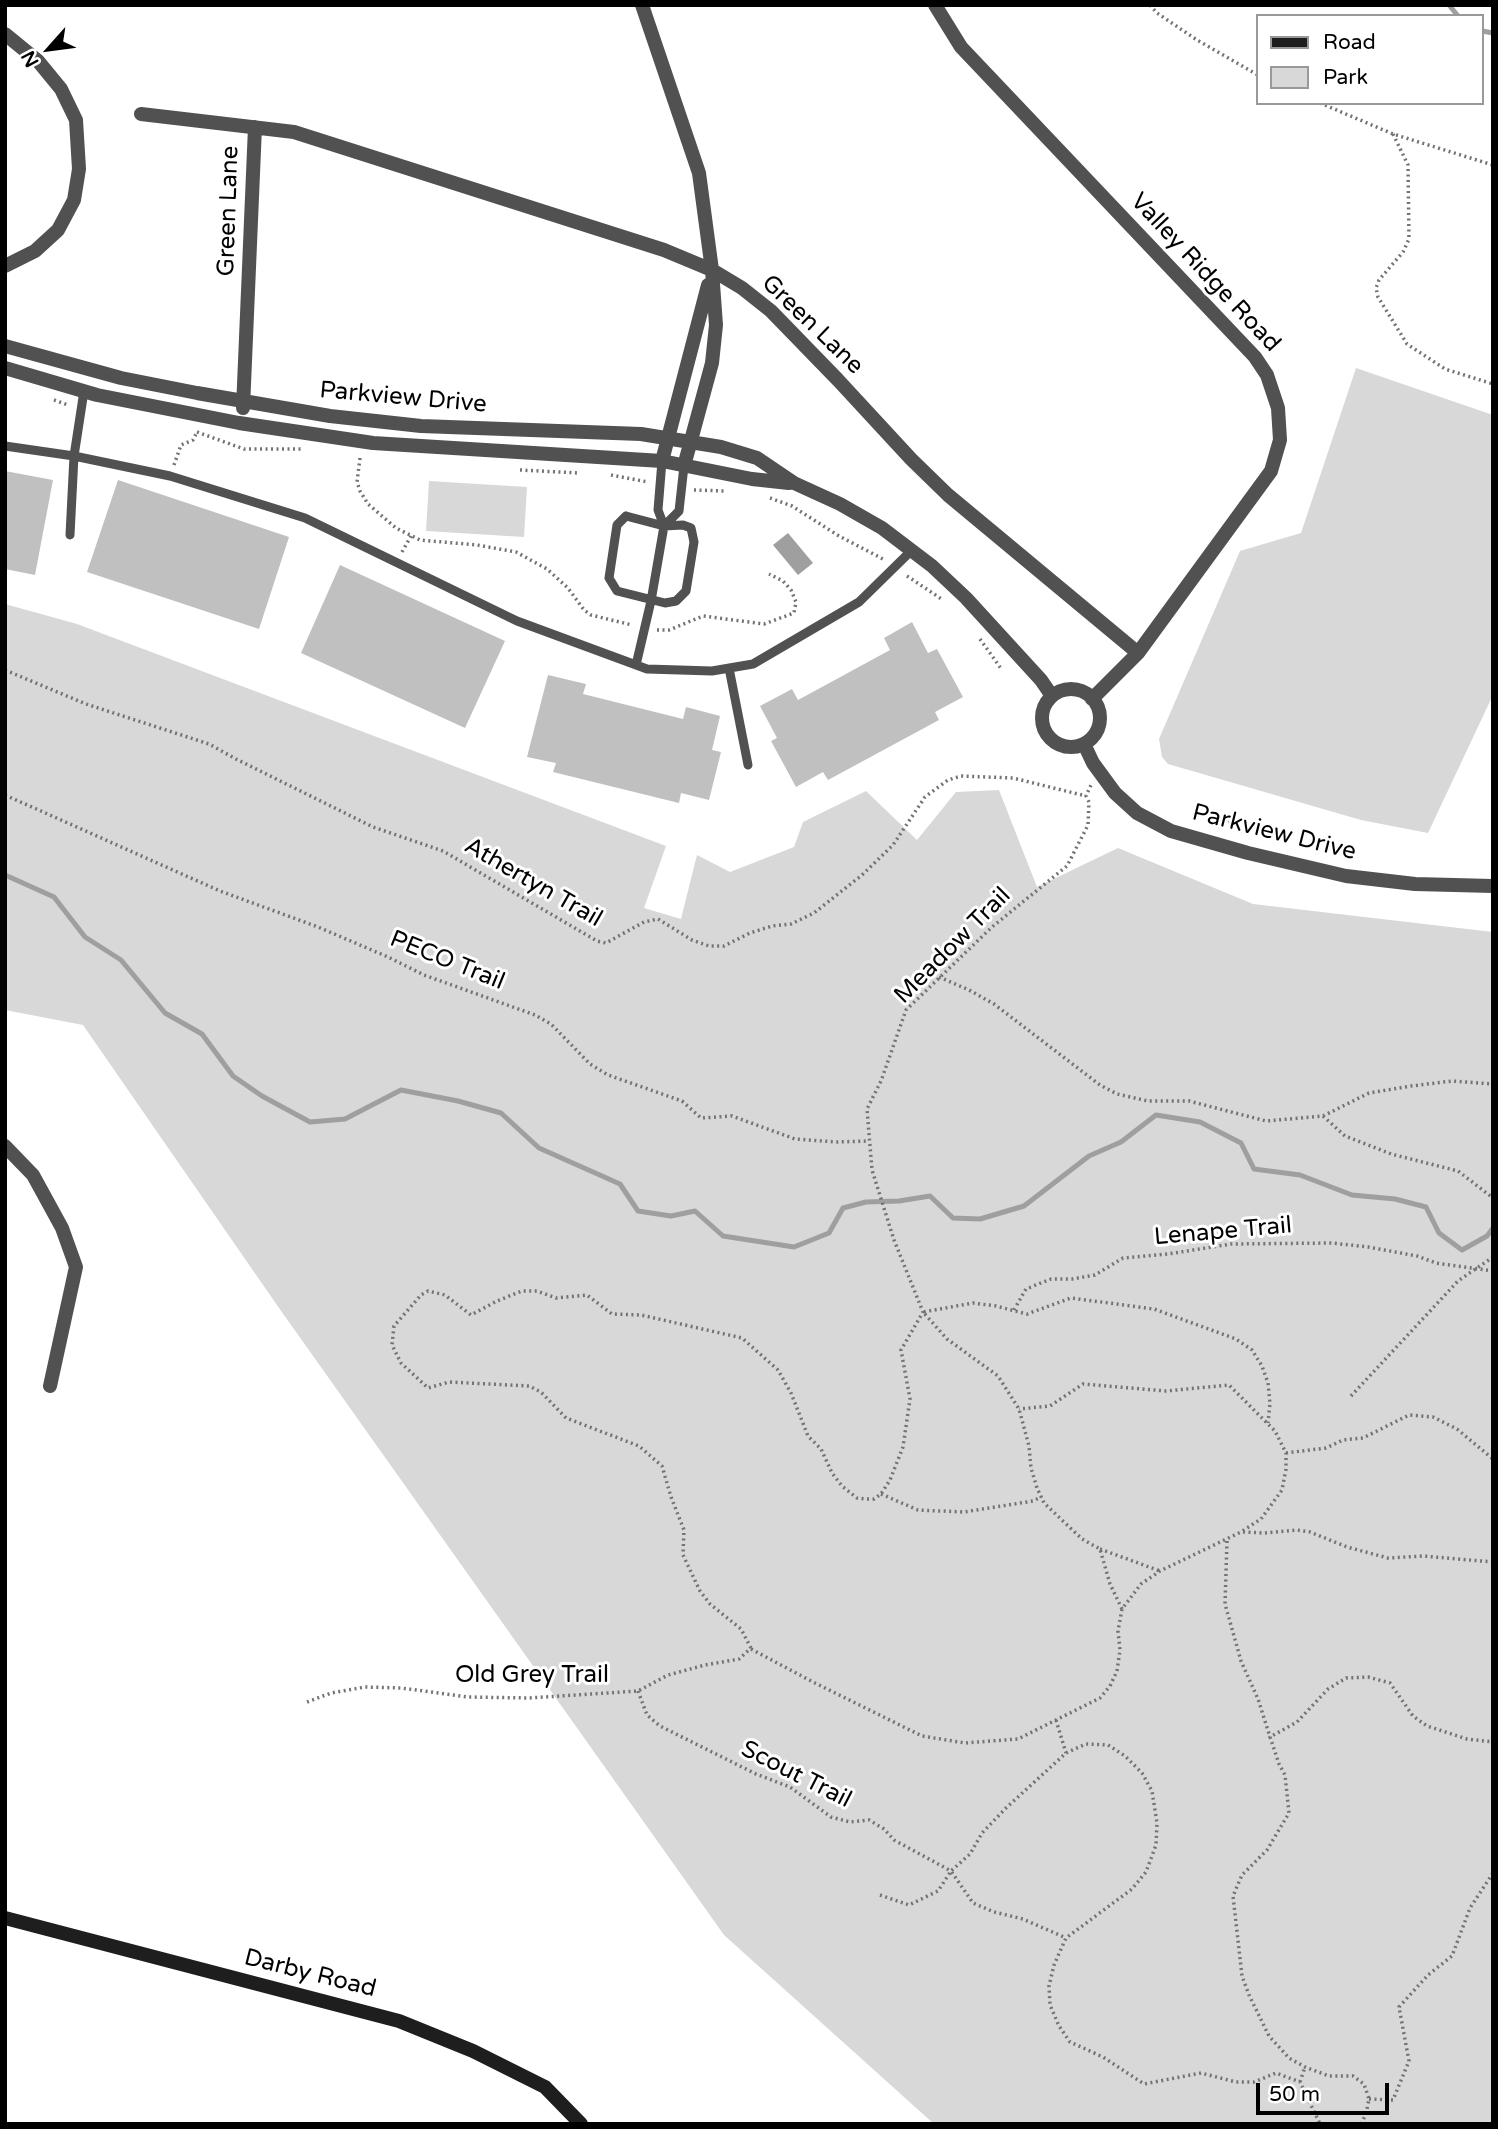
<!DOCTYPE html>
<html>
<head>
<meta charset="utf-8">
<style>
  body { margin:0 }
  #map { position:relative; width:1498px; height:2129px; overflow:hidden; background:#fff; font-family:"Varela Round",sans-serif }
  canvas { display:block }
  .frame { position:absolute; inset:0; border:7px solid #000; pointer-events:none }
  .legend { position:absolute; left:1256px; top:14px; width:228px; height:91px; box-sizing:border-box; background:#fff; border:2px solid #999; margin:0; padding:9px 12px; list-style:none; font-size:21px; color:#000 }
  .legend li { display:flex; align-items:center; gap:14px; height:35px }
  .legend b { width:35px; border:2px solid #999 }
  .north { position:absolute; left:14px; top:14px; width:70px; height:70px; -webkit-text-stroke:5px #fff; paint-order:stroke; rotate:242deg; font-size:19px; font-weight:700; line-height:28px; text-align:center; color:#000 }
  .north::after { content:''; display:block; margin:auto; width:24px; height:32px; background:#000; clip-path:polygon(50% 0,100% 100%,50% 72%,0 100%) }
  .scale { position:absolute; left:1256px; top:2083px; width:133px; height:32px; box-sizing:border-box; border:4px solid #000; border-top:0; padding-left:9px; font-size:21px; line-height:24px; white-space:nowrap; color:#000; -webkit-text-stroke:5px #fff; paint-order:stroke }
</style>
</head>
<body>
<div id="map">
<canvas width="1498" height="2129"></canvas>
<div class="frame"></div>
<ul class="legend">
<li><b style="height:9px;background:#1e1e1e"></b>Road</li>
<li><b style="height:19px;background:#d8d8d8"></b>Park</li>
</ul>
<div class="north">N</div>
<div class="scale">50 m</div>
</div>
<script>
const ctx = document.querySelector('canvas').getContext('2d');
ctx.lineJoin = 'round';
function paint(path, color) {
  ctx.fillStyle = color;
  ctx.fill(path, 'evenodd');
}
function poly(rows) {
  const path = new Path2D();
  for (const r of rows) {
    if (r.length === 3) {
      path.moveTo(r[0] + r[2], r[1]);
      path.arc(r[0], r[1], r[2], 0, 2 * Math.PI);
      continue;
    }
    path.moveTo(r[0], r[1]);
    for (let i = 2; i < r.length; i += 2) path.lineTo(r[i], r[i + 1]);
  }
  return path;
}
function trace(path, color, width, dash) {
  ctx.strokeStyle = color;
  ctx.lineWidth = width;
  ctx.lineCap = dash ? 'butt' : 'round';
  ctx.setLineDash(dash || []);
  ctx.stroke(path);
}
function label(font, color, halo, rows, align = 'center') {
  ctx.font = font + ' "Varela Round",sans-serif';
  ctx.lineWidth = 6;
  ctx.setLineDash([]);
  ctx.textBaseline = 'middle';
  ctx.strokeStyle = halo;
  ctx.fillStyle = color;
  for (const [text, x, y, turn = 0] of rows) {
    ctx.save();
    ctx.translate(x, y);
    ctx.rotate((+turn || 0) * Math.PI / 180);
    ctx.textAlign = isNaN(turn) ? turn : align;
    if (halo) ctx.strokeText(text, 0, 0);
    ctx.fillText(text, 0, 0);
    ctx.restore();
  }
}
paint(poly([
  [1356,368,1493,415,1493,695,1428,833,1361,820,1168,764,1162,757,1159,739,1240,551,1301,533],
  [429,481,527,487,524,537,426,531],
  [5,604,77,624,666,846,644,908,681,919,697,855,730,872,794,847,803,822,866,791,917,840,956,792,999,790,1037,887,1118,848,1253,904,1493,932,1493,2124,934,2124,724,1935,279,1308,83,1025,5,1010]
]), '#d8d8d8');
paint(poly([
  [788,533,813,563,798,575,773,545]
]), '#9f9f9f');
trace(poly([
  [1449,5,1458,16],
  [1482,31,1493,33],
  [5,875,54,897,85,937,121,960,165,1013,202,1034,233,1076,262,1096,310,1122,345,1119,401,1090,458,1101,501,1113,539,1148,620,1184,638,1211,671,1216,695,1211,723,1236,794,1247,829,1233,843,1208,866,1202,899,1201,930,1196,953,1218,980,1219,1024,1206,1089,1156,1121,1142,1156,1115,1200,1122,1241,1143,1254,1169,1300,1175,1352,1195,1395,1199,1426,1207,1439,1233,1462,1250,1487,1236,1493,1228]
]), '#9f9f9f', 5);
paint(poly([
  [5,471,53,480,35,575,5,569],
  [118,480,289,537,259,629,87,572],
  [340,565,505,641,465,728,301,653],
  [912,622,928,653,937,649,963,697,935,712,939,720,828,780,823,772,796,787,771,741,777,738,760,706,792,689,798,700,890,650,884,638],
  [548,675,586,684,583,694,683,719,686,707,720,716,712,750,721,752,709,800,681,793,679,803,553,772,556,763,527,757]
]), '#c0c0c0');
trace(poly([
  [1150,5,1157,13,1197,40,1258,75],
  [1320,103,1393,134,1493,165],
  [1393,134,1408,165,1409,239,1403,252,1379,280,1376,288,1378,297,1407,344,1445,369,1493,384],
  [54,400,68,405],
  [197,432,244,449,301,449],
  [360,458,357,482,360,491,368,504,396,528,420,540,477,545,516,552,547,569,568,588,584,610,591,615,632,625],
  [174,465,181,445,193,440,197,432],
  [520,470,579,473],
  [611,475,648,482],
  [694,490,725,491],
  [770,498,792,506,839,536,883,559],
  [402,552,411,536],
  [907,576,943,600],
  [657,630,669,630,703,616,764,624,794,613,796,602,791,590,783,581,769,574],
  [980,639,1002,670],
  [5,670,86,704,209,744,236,759,373,827,443,851,597,941,606,943,644,922,658,919,692,940,709,946,724,946,750,933,772,926,791,924,814,913,862,875,893,845,925,797,948,780,961,776,1013,778,1086,796],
  [5,795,220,891,318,927,388,957,424,975,535,1015,551,1024,590,1064,608,1075,682,1101,701,1118,732,1116,795,1139,836,1142,868,1141],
  [1218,827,1239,818,1245,820],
  [939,977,969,990,994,1004,1100,1085,1117,1094,1148,1101,1189,1101,1266,1121,1323,1116,1369,1093,1411,1086,1452,1081,1493,1084],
  [1323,1116,1345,1136,1391,1154,1458,1171,1493,1198],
  [1014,1310,1026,1289,1051,1279,1072,1279,1095,1275,1123,1258,1168,1254,1231,1244,1332,1243,1368,1247,1417,1256,1436,1263,1493,1271],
  [1351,1396,1458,1281,1493,1257],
  [1286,1453,1326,1448,1343,1440,1363,1438,1409,1415,1433,1417,1457,1429,1493,1459],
  [881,1494,918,1510,964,1512,1033,1501,1041,1497],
  [1243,1532,1264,1533,1297,1530,1310,1532,1347,1547,1388,1558,1423,1556,1493,1562],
  [1227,1541,1225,1604,1241,1661,1258,1699,1270,1737],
  [1100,1549,1160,1571],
  [1122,1609,1110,1584,1100,1549,1082,1539,1044,1503,1037,1488,1031,1468,1029,1446,1019,1409,998,1376,947,1339,923,1312,973,1303,996,1306,1027,1314,1071,1298,1154,1309,1236,1339,1252,1350,1262,1366,1268,1383,1270,1403,1268,1423],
  [751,1648,741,1629,710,1604,700,1591,683,1555,684,1530,671,1497,662,1466,639,1446,566,1418,541,1392,529,1386,449,1382,428,1388,401,1363,392,1345,394,1326,421,1295,428,1291,445,1295,471,1315,497,1301,522,1291,537,1291,556,1298,587,1295,612,1314,641,1315,742,1338,778,1370,791,1393,808,1436,821,1449,832,1473,842,1486,857,1498,865,1499,874,1499,881,1494,890,1480,903,1447,910,1399,901,1350,923,1312,894,1240,872,1170,867,1109,881,1081,906,1010,992,927,1067,866,1088,825,1089,802,1086,796,1091,785],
  [751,1649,813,1682,922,1736,965,1743,1018,1739,1100,1698,1110,1686,1117,1671,1120,1650,1118,1631,1122,1609,1141,1584,1160,1571,1241,1532,1261,1519,1282,1490,1286,1469,1286,1453,1275,1431,1229,1385,1166,1391,1083,1384,1050,1406,1019,1409],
  [638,1691,647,1715,660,1726,756,1774,790,1787,831,1817,850,1822,869,1820,884,1829,894,1840,951,1871,970,1854,982,1833,1006,1808,1066,1753,1086,1744,1108,1745,1125,1756,1142,1773,1152,1791,1157,1823,1156,1845,1146,1872,1132,1889,1066,1938,1054,1965,1049,1986,1050,2005,1059,2026,1070,2042,1103,2057,1144,2084,1201,2073,1236,2082,1254,2082,1276,2073,1300,2082,1320,2124],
  [307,1702,331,1693,365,1687,401,1688,468,1697,529,1698,638,1691,668,1675,705,1665,739,1659,751,1648],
  [1056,1720,1066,1753],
  [880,1895,909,1905,938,1891,951,1871,973,1903,994,1912,1023,1919,1066,1938],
  [1300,2082,1305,2067],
  [1369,2099,1393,2100,1409,2061,1399,2007,1428,1975,1452,1956,1470,1908,1493,1873],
  [1361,2124,1366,2114,1369,2099,1364,2084,1353,2076,1329,2076,1305,2067,1289,2058,1269,2036,1249,1995,1242,1976,1233,1896,1242,1875,1267,1850,1289,1813,1285,1775,1279,1764,1270,1737,1297,1722,1328,1689,1346,1678,1368,1677,1390,1683,1413,1716,1427,1726,1467,1739,1493,1742]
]), '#737373', 3.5, [2, 3.5]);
trace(poly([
  [5,446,74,456,170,476,305,518,517,621,647,669,712,671,753,664,859,602,912,550],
  [626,516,664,526,683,525,691,528,694,542,686,591,676,601,665,603,617,591,609,578,617,525,626,516],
  [664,526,679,511,684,466],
  [70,535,74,456,84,391],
  [636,665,651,601,664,526,658,510,662,461],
  [729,668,748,765]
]), '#515151', 9);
trace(poly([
  [642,5,699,173,712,270,716,325,712,363,684,466],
  [935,5,961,47,1255,357,1267,375,1278,408,1280,440,1271,471,1138,653,1092,699],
  [5,34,38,61,61,89,76,120,79,169,74,200,58,230,35,251,5,266],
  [141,114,294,132,664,250,712,270,742,288,771,311,838,380,911,459,948,495,1138,653],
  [5,346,121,378,197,393,330,416,421,426,641,434,721,447,757,458,794,483,840,504,882,528,932,566,966,598,1041,680,1052,696],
  [5,368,97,395,239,423,373,443,662,461,752,479,789,483],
  [243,408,255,127],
  [662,461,708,285],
  [1071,718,29],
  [1084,744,1093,763,1115,793,1137,813,1171,831,1248,853,1346,876,1415,884,1493,886],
  [5,1146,33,1175,62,1228,76,1267,50,1386]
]), '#515151', 14);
trace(poly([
  [5,1918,399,2021,473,2051,545,2087,581,2124]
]), '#1e1e1e', 14);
label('24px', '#000', '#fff', [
  ["Green Lane",229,211,-88],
  ["Valley Ridge Road",1205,273,47],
  ["Green Lane",812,325,44],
  ["Parkview Drive",403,398,5],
  ["Parkview Drive",1274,833,14],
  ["Athertyn Trail",533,883,30],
  ["Meadow Trail",953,946,-45],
  ["PECO Trail",447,961,22],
  ["Lenape Trail",1223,1232,-5],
  ["Old Grey Trail",532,1676],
  ["Scout Trail",796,1775,27],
  ["Darby Road",310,1974,14]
]);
</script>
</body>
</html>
